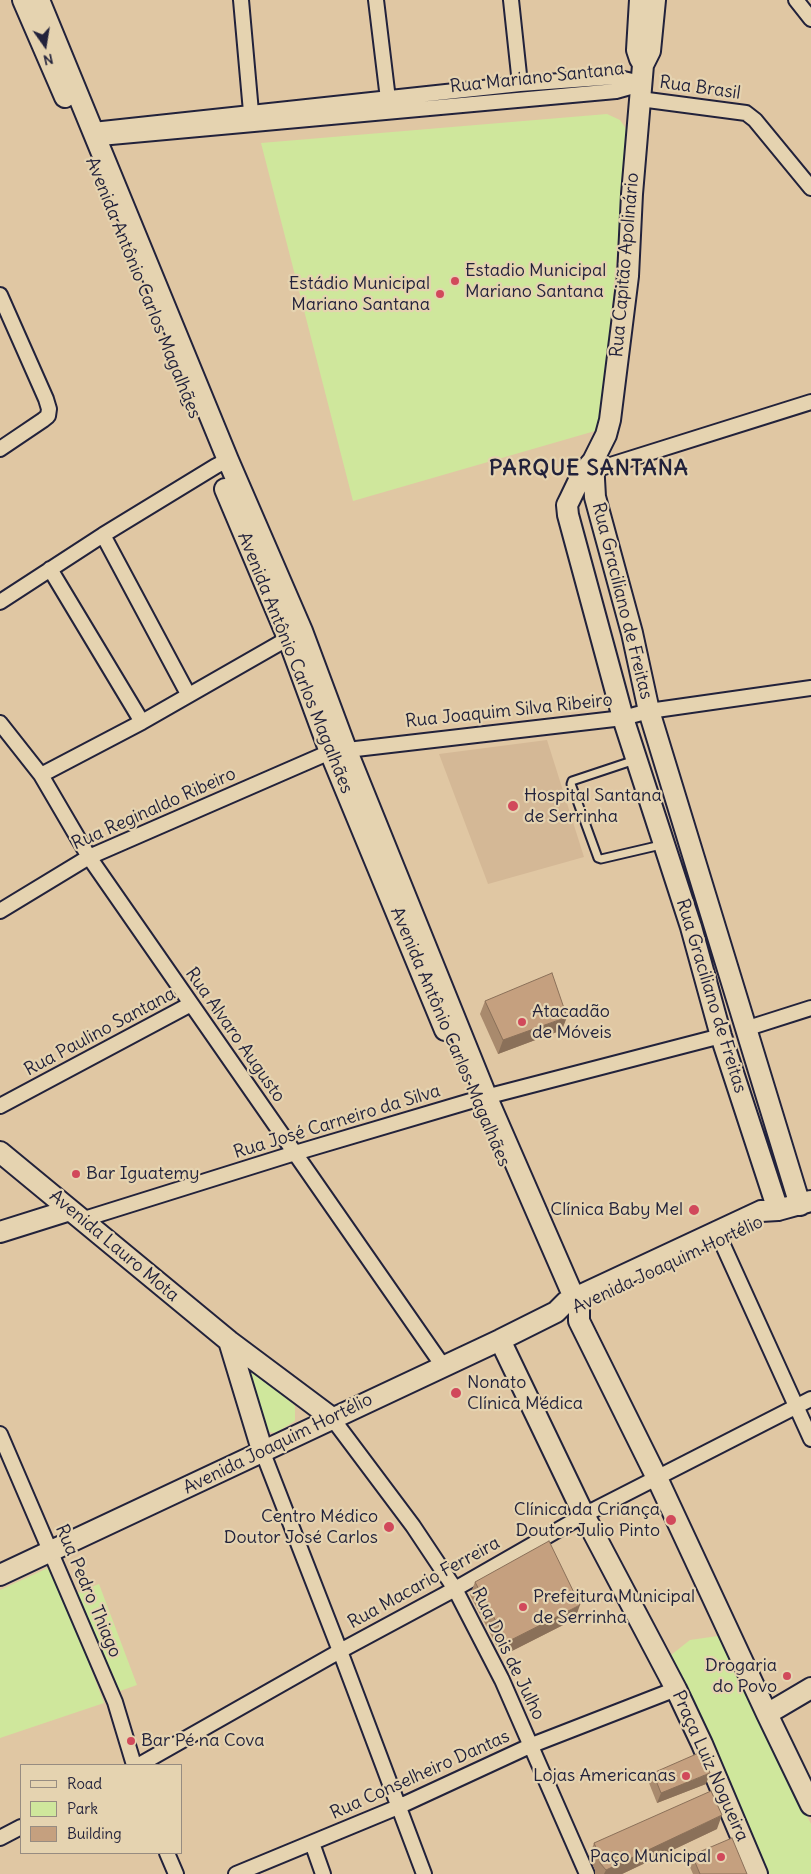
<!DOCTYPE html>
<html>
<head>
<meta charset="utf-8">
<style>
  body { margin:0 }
  #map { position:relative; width:811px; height:1874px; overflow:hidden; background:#e0c7a3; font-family:Delius,sans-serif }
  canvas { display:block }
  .legend { position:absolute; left:20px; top:1764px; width:162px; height:90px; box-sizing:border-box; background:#e5d3b0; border:1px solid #978c81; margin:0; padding:6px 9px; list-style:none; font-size:15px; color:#22223b }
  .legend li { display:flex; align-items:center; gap:10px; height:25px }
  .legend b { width:25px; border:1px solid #978c81 }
  .north { position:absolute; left:20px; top:20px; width:50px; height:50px; -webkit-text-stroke:4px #e5d3b0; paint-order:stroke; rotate:167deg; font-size:14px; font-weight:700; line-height:20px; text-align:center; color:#22223b }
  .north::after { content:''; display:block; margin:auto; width:18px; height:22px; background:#22223b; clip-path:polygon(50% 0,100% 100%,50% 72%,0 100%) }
</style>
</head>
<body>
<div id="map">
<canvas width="811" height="1874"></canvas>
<ul class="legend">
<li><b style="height:6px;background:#e5d3b0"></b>Road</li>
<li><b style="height:14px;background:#cfe79c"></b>Park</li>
<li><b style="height:14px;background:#c5a07f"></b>Building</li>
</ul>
<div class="north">N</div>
</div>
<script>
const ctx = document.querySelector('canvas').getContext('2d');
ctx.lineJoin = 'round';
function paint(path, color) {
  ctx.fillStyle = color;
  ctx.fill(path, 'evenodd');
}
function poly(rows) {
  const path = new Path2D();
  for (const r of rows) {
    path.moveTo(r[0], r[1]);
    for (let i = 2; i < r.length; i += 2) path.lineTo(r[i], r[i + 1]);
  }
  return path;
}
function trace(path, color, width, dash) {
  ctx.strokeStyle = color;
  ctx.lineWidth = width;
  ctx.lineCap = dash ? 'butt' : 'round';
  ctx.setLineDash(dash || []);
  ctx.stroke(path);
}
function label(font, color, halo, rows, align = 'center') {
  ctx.font = font + ' Delius,sans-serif';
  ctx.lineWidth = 4.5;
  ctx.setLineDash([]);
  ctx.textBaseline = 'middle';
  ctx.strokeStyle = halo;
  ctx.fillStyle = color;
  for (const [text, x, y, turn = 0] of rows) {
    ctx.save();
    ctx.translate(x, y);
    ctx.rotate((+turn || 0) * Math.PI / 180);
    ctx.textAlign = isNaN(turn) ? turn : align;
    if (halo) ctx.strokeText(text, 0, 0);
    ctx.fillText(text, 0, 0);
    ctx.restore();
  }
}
paint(poly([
  [547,740,584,857,488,884,439,754]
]), '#d4b896');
paint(poly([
  [607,114,620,120,627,130,603,419,595,431,353,501,261,143],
  [241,1359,295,1406,295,1421,275,1433,265,1431],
  [52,1566,104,1703,0,1738,0,1590],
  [99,1584,137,1685,120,1691,77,1593],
  [718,1636,811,1824,811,1874,767,1874,671,1655,690,1640]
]), '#cfe79c');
const lane = poly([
  [635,760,572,781,571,784,598,858,601,859,661,845]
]);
const street = poly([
  [241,0,251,112],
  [376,0,388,99],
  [511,0,520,84],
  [796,0,811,19],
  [640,99,746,113,755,120,811,188],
  [93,130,520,84,615,77,641,83],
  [100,138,616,91,641,84],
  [0,295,46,399,49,409,48,416,43,420,0,449],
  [189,400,201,396],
  [585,473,811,402],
  [103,535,188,694],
  [50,569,142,722],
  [0,602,103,535,216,466,228,460],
  [0,723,41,775,89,857,443,1366],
  [41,775,142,722,294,635],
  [0,911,89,857,330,752,623,718,649,711,811,688],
  [745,1029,811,1008],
  [0,1106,191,1004],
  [81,1220,295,1153,474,1100,721,1036],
  [717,1232,811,1439],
  [332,1418,413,1526,455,1589,502,1680,587,1874],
  [0,1434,115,1702,134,1765],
  [263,1453,340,1651,424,1874],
  [139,1765,340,1651,455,1589,584,1515,811,1399],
  [0,1838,21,1827],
  [312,1843,323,1874],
  [167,1853,176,1874],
  [236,1874,398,1807,532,1745,676,1689]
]);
const secondary = poly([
  [23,0,65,97],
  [39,0,228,460,302,631,346,749,487,1098,579,1309,579,1321,657,1478,767,1714,811,1805],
  [640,0,637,50,640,59],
  [655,0,650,51,643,65,632,194,628,276,610,420,606,435,593,461,582,474,570,499,567,505,568,515,623,718,691,927,721,1036,778,1210],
  [593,461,595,497,632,633,649,711,800,1205],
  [225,489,288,638,330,752,445,1030],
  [0,1152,229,1341,332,1418],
  [0,1232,70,1210],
  [500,1340,584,1515,676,1689,702,1744,757,1874],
  [229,1341,263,1453],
  [0,1575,500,1340,556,1312,566,1302,761,1211,778,1210,811,1201],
  [767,1714,811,1688]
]);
trace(lane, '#22223b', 11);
trace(street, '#22223b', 18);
trace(secondary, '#22223b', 24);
trace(lane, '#e5d3b0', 7);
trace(street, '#e5d3b0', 14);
trace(secondary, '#e5d3b0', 20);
paint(poly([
  [485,1001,562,1030,498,1054,480,1014],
  [475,1582,575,1619,502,1656,470,1595],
  [653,1773,706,1784,657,1803,649,1783],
  [717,1829,622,1874,595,1874,595,1870,589,1857,594,1843],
  [692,1855,747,1874,693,1874,689,1865]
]), '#a98a6d');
paint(poly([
  [567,1017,562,1030,498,1054,503,1040],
  [580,1605,575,1619,502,1656,507,1642],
  [710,1773,706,1784,657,1803,661,1793],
  [722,1815,717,1829,622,1874,604,1874,606,1870]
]), '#8a7059');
const building = poly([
  [552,973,567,1017,503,1040,485,1001,552,973],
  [549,1541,580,1605,507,1642,475,1582,549,1541],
  [701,1752,710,1773,661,1793,653,1773,701,1752],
  [711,1791,722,1815,606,1870,600,1863,600,1857,594,1843,711,1791],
  [732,1838,747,1874,700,1874,692,1855,732,1838]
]);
paint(building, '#c5a07f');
trace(building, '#8a7059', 1);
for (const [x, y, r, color] of [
  [455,281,5,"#d1495b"],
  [440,294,5,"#d1495b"],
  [513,806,6,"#d1495b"],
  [522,1022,5,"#d1495b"],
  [76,1174,5,"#d1495b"],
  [694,1210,6,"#d1495b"],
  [456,1393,6,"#d1495b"],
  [671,1520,6,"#d1495b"],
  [389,1527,6,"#d1495b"],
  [523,1607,5,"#d1495b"],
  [787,1676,5,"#d1495b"],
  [131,1741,5,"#d1495b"],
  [686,1776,5,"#d1495b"],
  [721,1857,5,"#d1495b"]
]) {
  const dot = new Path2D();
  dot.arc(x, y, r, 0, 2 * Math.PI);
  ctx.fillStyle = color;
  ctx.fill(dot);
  trace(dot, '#e5d3b0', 2);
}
label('18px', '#22223b', '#e5d3b0', [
  ["Rua Mariano Santana",537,78,-6],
  ["Rua Brasil",700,88,8],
  ["Rua Capitão Apolinário",625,265,-85],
  ["Avenida Antônio Carlos Magalhães",143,288,68],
  ["Rua Graciliano de Freitas",622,601,76],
  ["Avenida Antônio Carlos Magalhães",295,663,68],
  ["Rua Joaquim Silva Ribeiro",509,711,-6],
  ["Rua Reginaldo Ribeiro",154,809,-24],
  ["Rua Graciliano de Freitas",711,996,73],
  ["Rua Paulino Santana",100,1032,-28],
  ["Rua Alvaro Augusto",235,1035,55],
  ["Avenida Antônio Carlos Magalhães",450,1037,67],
  ["Rua José Carneiro da Silva",337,1122,-17],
  ["Avenida Lauro Mota",114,1246,40],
  ["Avenida Joaquim Hortélio",668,1265,-25],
  ["Avenida Joaquim Hortélio",278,1444,-26],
  ["Rua Macario Ferreira",424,1583,-29],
  ["Rua Pedro Thiago",88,1591,67],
  ["Rua Dois de Julho",508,1654,64],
  ["Praça Luiz Nogueira",710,1766,66],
  ["Rua Conselheiro Dantas",420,1775,-24]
]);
label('18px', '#22223b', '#e5d3b0', [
  ["Estadio Municipal",465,271],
  ["Mariano Santana",465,292],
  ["Estádio Municipal",430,284,"right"],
  ["Mariano Santana",430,305,"right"],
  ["Hospital Santana",524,796],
  ["de Serrinha",524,817],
  ["Atacadão",532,1012],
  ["de Móveis",532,1033],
  ["Bar Iguatemy",86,1174],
  ["Clínica Baby Mel",683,1210,"right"],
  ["Nonato",467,1383],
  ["Clínica Médica",467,1404],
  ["Clínica da Criança",660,1510,"right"],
  ["Doutor Julio Pinto",660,1531,"right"],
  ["Centro Médico",378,1517,"right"],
  ["Doutor José Carlos",378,1538,"right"],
  ["Prefeitura Municipal",533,1597],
  ["de Serrinha",533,1618],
  ["Drogaria",777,1666,"right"],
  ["do Povo",777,1687,"right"],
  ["Bar Pé na Cova",141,1741],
  ["Lojas Americanas",676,1776,"right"],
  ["Paço Municipal",711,1857,"right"]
], 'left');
ctx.letterSpacing = '1px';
label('bold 22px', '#22223b', '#e5d3b0', [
  ["PARQUE SANTANA",589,469]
]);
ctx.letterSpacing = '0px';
</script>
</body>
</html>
